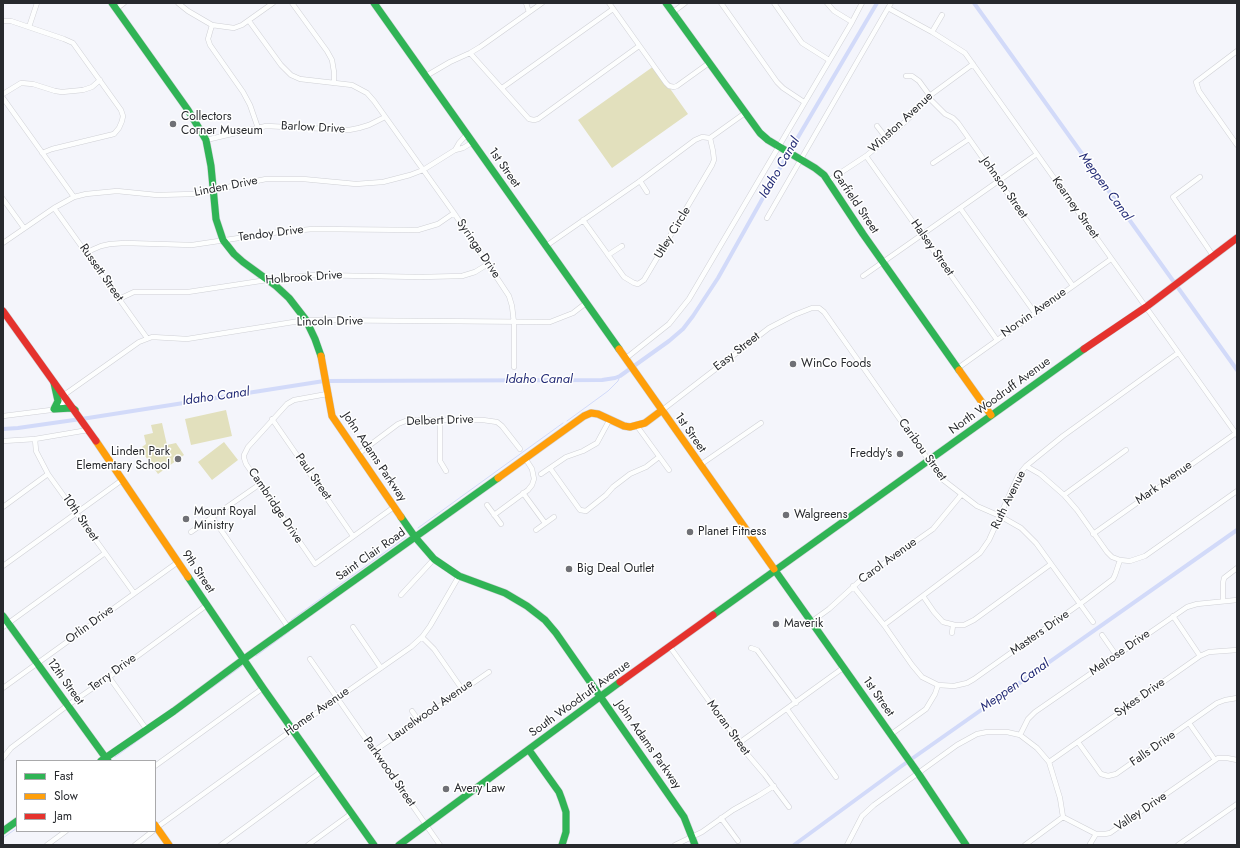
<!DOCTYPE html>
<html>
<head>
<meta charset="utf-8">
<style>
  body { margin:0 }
  #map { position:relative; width:1240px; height:848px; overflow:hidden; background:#f4f5fb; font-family:Jost,sans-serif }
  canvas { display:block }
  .frame { position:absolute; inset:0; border:4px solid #27292d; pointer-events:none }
  .legend { position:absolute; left:16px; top:760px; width:140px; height:72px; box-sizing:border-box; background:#fff; border:1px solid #a9a9ab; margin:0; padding:5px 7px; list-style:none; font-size:12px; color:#27292d }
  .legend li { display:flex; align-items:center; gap:8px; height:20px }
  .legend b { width:20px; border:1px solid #a9a9ab }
</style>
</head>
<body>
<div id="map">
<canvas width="1240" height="848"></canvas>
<div class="frame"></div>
<ul class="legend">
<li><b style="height:5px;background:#30b455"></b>Fast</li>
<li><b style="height:5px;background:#ff9f0a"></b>Slow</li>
<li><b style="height:5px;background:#e5322d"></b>Jam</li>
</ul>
</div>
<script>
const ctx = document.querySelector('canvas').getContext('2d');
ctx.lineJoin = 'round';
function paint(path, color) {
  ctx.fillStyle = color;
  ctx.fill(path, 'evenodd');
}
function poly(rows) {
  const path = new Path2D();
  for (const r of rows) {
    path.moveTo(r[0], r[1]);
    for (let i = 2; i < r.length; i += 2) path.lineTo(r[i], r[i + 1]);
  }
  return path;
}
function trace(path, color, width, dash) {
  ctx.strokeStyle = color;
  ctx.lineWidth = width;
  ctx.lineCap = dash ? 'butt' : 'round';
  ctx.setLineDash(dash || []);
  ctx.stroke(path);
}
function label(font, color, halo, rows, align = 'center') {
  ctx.font = font + ' Jost,sans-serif';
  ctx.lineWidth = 3;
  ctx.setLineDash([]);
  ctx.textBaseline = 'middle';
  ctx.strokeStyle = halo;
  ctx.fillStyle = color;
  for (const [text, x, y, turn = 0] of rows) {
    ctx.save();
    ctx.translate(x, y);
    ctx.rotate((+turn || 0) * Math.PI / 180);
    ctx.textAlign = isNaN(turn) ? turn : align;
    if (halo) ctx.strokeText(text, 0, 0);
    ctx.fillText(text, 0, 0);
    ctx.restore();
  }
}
paint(poly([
  [654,66,688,114,612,168,578,120],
  [226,410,232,436,191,445,185,419],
  [162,423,167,445,176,443,184,455,158,474,143,453,145,451,142,447,146,444,144,435,153,433,151,425],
  [224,442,238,460,212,480,198,462]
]), '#e2e0bd');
trace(poly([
  [567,421,608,391,618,381,620,376],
  [418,528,563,423],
  [291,620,406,537],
  [256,656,290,631],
  [210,689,242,666],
  [115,757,154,729],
  [3,838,17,828]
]), '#d2daf9', 1);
trace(poly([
  [974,3,1237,370],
  [3,429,18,428,88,418,324,381,602,380,615,378,620,376,669,341,683,329,693,316,718,278,774,178,877,3],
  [794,845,903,765,1237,530]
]), '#d2daf9', 4);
const street = poly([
  [178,3,188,11,212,25,234,28,242,25,273,3],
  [292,3,327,51,332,60,334,72,334,82],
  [526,3,529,12],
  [609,3,666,83,669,86,674,87,677,86,709,63],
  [721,3,777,82,783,88,804,102],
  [774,3,802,43,829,60],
  [827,3,834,11,852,22],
  [888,8,932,32,965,53,1237,435],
  [116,9,124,3],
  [673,12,685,3],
  [3,21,11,21,64,39,73,43,121,110,123,116,122,121,119,128,114,134,52,149,42,153],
  [249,21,281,65,291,75,300,79,352,85,367,93,374,101,454,213,509,296,512,306,514,323,514,367],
  [212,25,208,39,210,45,243,92,250,105,258,128],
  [29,27,37,3],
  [932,32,942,15],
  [1237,51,1196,82,1199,91,1237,145],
  [470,53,529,119,534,120,538,119,639,46],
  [426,76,450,62,470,53,480,47,542,3],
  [906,76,912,76,919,81,930,96],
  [502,88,613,9],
  [3,94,21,83,33,84,55,91,62,92,83,90,92,87,100,80],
  [928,97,945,114,953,118,958,123,1073,286],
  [3,98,74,197],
  [877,126,887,139],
  [206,140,266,126,349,130,359,128,369,125,385,117],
  [455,150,459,143,467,134],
  [866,156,997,340],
  [933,163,969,139],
  [1200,177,1173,197,1214,257],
  [640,181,647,192],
  [828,181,866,156,883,142,910,117,928,97,973,64],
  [3,199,24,228],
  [54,208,147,338],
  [960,208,1035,313],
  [767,218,891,3],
  [583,220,624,277,634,283,638,284,644,280,712,165,714,160,713,151,710,138],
  [3,243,54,208,74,197,86,194,117,191,157,195,194,194,266,179,303,179,356,184,383,182,410,175,423,170,455,150,463,148,473,142],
  [546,246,640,181,695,140,702,137,710,138,745,113],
  [87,252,101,246,110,244,125,243,192,245,279,232,313,229,418,230,438,224,454,213],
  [608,255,622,246],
  [863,276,1037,154],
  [119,299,134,292,188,292,267,280,314,275,420,277,462,276,475,272,488,264],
  [625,359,669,324,689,299,852,22,862,3],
  [958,368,1111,259],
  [327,394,294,400,287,404,248,447,244,455,244,458,246,464,315,564,394,507],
  [64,395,139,342,152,337,187,339,306,320,550,322,573,313,586,303],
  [661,411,769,328,794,315,812,308,819,308,824,312,942,479,977,506,1000,516,1021,528,1036,543,1093,622],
  [3,416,51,410,67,400],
  [272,419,353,536],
  [440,420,440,461,446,471],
  [637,426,669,470],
  [35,439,36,451,48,474,134,593],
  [3,441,35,439,88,430],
  [358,454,398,424,408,420,483,420,497,422,502,426,520,449],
  [700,465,761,423],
  [1026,466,1040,474,1064,495,1077,510,1107,552,1112,557,1120,560,1130,561,1145,556,1237,491],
  [550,468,580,510,586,511,606,495,613,487,630,474,646,467,659,457],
  [541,474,566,457,583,451,597,443,610,419],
  [523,493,545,523],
  [1064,495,1126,450],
  [487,505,501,524],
  [3,507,48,474],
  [494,515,528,490,532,485,534,479,532,469,525,458],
  [212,517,288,627],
  [536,530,554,517],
  [191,532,260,484],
  [1093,534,1236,433],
  [3,566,122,480],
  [853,586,884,625,912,665,922,677,938,685,954,686,967,683,974,679,1084,601,1113,579,1115,575,1120,560],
  [401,595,434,559],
  [923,596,934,612,943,622,955,625,964,625,974,620,1051,564],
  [1223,601,1223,583,1224,578,1237,568],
  [1173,616,1200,656],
  [811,622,829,609,863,578,933,529,961,495],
  [884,625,980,553,989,540,1018,476,1026,466,1063,436,1178,353],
  [3,627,105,553],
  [353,627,381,668],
  [952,633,953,625],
  [1102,635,1116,655],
  [422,637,434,649,462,689],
  [670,647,748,755,765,775,789,807],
  [751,648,757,650,796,703],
  [310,659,440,845],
  [109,677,147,730],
  [3,688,178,562],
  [787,709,836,777],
  [412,711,419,721],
  [1189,723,1215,760],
  [890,735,926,709,935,694,938,685],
  [1020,735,1028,719,1035,712,1187,607,1197,604,1237,600],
  [1078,742,1101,774,1108,776,1116,774,1217,703,1225,700,1237,698],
  [739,743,843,668],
  [374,751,489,672],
  [3,758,11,748,68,705,109,677,207,605],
  [1049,762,1200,656,1209,652,1237,650],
  [155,766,263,688],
  [1063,817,1096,834,1105,834,1110,833,1218,758,1227,758,1237,760],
  [721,818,738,841],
  [156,828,292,730,411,647,422,637,430,626,459,576],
  [1090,844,1096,834],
  [47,845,66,831],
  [135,845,153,831],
  [221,845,322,771],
  [308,845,352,813],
  [675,845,702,832,733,810,758,796,774,786],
  [847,845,862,816,874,805,957,745,977,734,987,732,1007,732,1020,735,1037,748,1049,762,1060,798,1063,817],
  [1025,845,1063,817],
  [1178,845,1237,804]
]);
const fast = poly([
  [112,3,188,110,206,140,211,166,216,219,223,240,234,254,243,262,276,286,289,298,306,320,315,339,321,356],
  [374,3,619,349],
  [666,3,760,133,768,140,815,168,824,175,863,234,959,370],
  [54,383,58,401,54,409,72,408,75,410],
  [401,517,415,537,434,559,459,576,505,593,527,606,545,620,556,633,684,817,695,845],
  [774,569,918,773,966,845],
  [188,577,263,688,374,845],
  [713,615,1084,349],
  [3,616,108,761],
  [529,750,559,792,562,800,566,812,566,832,562,845],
  [101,761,174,711,244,659,498,478],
  [3,831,17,821],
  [399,845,620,682]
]);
const slow = poly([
  [619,349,774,569],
  [321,356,332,416,401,517],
  [959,370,991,415],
  [96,441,188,577],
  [498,478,584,416,591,413,598,414,624,426,630,427,645,423,661,411],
  [155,825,169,845]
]);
const jam = poly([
  [3,311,96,441],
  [1084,349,1146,307,1237,238],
  [620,682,713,615]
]);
trace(street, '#cfd0d5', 5.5);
trace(fast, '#cfd0d5', 8);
trace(slow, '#cfd0d5', 8);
trace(jam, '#cfd0d5', 8);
trace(street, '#fdfefe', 4.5);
trace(fast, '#30b455', 7);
trace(slow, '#ff9f0a', 7);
trace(jam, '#e5322d', 7);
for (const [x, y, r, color] of [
  [173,124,4,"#6f7075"],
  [793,364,4,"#6f7075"],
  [900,454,4,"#6f7075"],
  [178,459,4,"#6f7075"],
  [786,515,4,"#6f7075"],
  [186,519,4,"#6f7075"],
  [690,532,4,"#6f7075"],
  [569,569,4,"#6f7075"],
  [776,624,4,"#6f7075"],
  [446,789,4,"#6f7075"]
]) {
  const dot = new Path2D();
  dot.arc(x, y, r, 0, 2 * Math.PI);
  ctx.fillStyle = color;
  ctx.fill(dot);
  trace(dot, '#fff', 1.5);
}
label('12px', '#27292d', '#fff', [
  ["Collectors",181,117],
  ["Corner Museum",181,131],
  ["WinCo Foods",801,364],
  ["Linden Park",170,452,"right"],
  ["Elementary School",170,466,"right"],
  ["Freddy's",892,454,"right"],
  ["Mount Royal",194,512],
  ["Ministry",194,526],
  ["Walgreens",794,515],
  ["Planet Fitness",698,532],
  ["Big Deal Outlet",577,569],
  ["Maverik",784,624],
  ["Avery Law",454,789]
], 'left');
label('12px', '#27292d', '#fff', [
  ["Winston Avenue",901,123,-43],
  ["Barlow Drive",313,128,3],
  ["1st Street",504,168,55],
  ["Linden Drive",226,187,-11],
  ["Johnson Street",1004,188,55],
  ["Garfield Street",855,202,56],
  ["Kearney Street",1075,208,55],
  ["Utley Circle",673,233,-59],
  ["Tendoy Drive",271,234,-7],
  ["Halsey Street",932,248,55],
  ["Syringa Drive",478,249,56],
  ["Russett Street",101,273,55],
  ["Holbrook Drive",304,278,-4],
  ["Norvin Avenue",1034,313,-35],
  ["Lincoln Drive",330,322,-1],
  ["Easy Street",737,352,-38],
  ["North Woodruff Avenue",1000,396,-36],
  ["Delbert Drive",440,421,-2],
  ["1st Street",690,433,55],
  ["Caribou Street",922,450,54],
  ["John Adams Parkway",374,457,56],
  ["Paul Street",313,477,55],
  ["Mark Avenue",1164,483,-35],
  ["Ruth Avenue",1009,500,-64],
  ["Cambridge Drive",275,506,56],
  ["10th Street",80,518,55],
  ["Saint Clair Road",371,555,-35],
  ["Carol Avenue",888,561,-36],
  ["9th Street",198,572,56],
  ["Orlin Drive",90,625,-36],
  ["Masters Drive",1040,633,-35],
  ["Melrose Drive",1120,653,-35],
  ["Terry Drive",113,673,-36],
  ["12th Street",65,682,54],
  ["1st Street",878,697,55],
  ["Sykes Drive",1140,698,-35],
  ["South Woodruff Avenue",580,699,-36],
  ["Laurelwood Avenue",431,711,-35],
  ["Homer Avenue",317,712,-35],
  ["Moran Street",728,728,54],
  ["John Adams Parkway",648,745,55],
  ["Falls Drive",1153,749,-35],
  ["Parkwood Street",389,772,55],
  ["Valley Drive",1141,812,-34]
]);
label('italic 13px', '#232b76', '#fff', [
  ["Idaho Canal",780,168,-60],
  ["Meppen Canal",1105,187,54],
  ["Idaho Canal",539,380],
  ["Idaho Canal",216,397,-8],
  ["Meppen Canal",1015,686,-35]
]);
</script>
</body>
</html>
